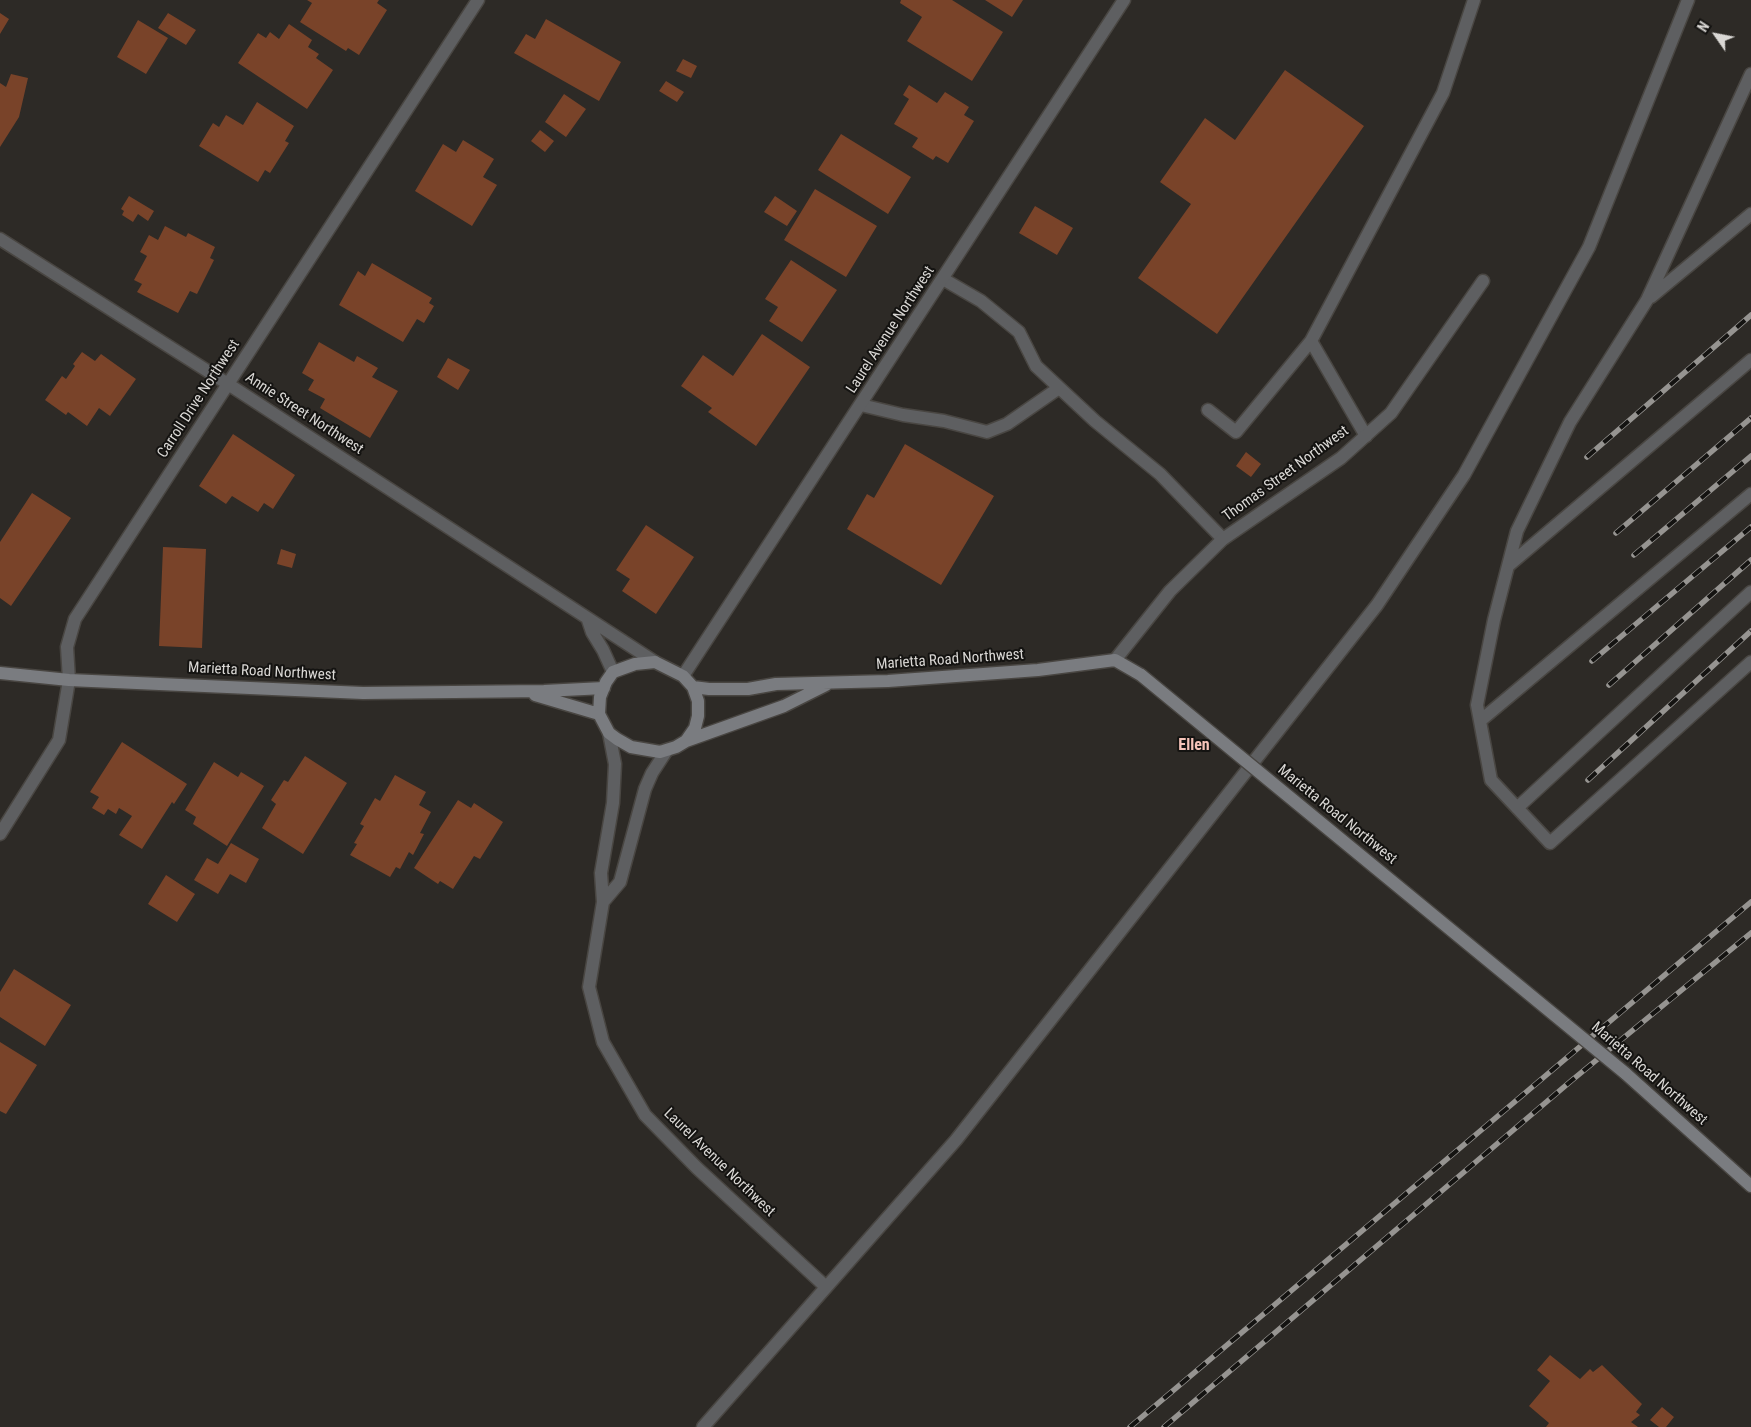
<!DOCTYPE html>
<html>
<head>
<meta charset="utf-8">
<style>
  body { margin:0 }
  #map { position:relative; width:1751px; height:1427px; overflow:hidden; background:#2d2a26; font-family:"Roboto Condensed",sans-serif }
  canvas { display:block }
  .north { position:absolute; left:1691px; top:10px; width:50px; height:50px; -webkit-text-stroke:4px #141311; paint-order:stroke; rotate:303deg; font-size:14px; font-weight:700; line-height:20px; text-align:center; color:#dad8d5 }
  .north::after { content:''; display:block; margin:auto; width:18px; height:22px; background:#dad8d5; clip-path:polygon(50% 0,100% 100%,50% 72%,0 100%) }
</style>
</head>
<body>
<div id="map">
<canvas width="1751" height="1427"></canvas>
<div class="north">N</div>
</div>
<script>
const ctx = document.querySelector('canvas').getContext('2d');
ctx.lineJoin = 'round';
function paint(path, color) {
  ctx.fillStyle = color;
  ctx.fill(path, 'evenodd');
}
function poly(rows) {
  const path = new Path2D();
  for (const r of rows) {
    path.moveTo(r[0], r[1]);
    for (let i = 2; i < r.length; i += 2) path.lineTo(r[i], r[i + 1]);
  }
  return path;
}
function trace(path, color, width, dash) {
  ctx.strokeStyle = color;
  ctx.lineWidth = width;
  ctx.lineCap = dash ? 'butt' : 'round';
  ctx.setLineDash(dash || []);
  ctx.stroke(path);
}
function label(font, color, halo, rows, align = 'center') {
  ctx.font = font + ' "Roboto Condensed",sans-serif';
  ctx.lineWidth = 4;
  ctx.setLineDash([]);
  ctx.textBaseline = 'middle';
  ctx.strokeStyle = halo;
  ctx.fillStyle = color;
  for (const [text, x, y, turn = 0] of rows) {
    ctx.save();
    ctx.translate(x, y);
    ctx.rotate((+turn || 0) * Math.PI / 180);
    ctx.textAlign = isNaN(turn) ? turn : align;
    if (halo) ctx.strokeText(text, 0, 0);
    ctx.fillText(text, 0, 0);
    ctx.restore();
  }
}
paint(poly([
  [307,0,379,0,377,3,387,10,359,55,348,48,346,51,300,22,312,3],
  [901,0,952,0,1003,32,972,81,907,41,922,17,900,3],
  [985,0,1023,0,1012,17],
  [0,13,9,19,0,34],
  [168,13,196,30,186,45,158,28],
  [546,19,621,62,599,101,514,53,526,34,535,39],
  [138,20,168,38,146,74,117,57],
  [289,24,312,40,308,47,319,54,316,58,333,70,307,109,238,63,258,33,266,38,270,32,279,39],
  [683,59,697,66,691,78,676,71],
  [1285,70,1364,126,1217,334,1138,278,1191,204,1160,182,1205,118,1235,140],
  [11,74,28,78,19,117,0,147,0,83,6,87],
  [666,81,684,92,677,102,659,91],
  [909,85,937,103,945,92,969,107,964,115,974,121,948,163,936,156,933,160,912,147,918,138,894,124,909,99,903,95],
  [564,94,586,109,566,137,545,122],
  [257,102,294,126,285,141,289,143,270,173,265,170,258,182,199,146,213,123,219,127,226,115,243,125],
  [540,130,554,141,545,152,531,141],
  [841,134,911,177,888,214,818,170],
  [463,140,494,159,483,177,497,185,472,226,415,191,443,144,456,152],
  [815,189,877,226,846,277,784,240],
  [129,196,154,211,148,221,138,214,133,222,122,215,124,211,121,209],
  [775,196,797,211,787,226,764,212],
  [1035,206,1073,228,1057,255,1019,233],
  [165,226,186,237,188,233,215,247,210,258,214,260,197,294,190,291,178,313,137,292,142,284,134,280,147,256,140,252,149,235,158,240],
  [791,260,837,290,802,342,769,321,778,307,765,299],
  [372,263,432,298,429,303,434,306,424,323,417,319,403,342,339,305,358,271,365,276],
  [762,334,810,367,756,446,708,412,712,408,681,386,703,355,733,376],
  [319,342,354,362,357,356,378,368,372,377,398,391,370,438,320,408,325,399,308,390,314,380,302,373],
  [82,352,95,361,101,354,136,379,110,416,99,408,87,426,68,412,66,415,45,400,62,376,66,379,75,366,73,364],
  [448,358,470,370,458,390,437,377],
  [233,434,295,475,273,509,264,503,258,512,232,496,226,504,199,486],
  [905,444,994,496,941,585,847,529,867,494,874,498],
  [1246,452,1261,464,1251,477,1236,466],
  [32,493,71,518,11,606,0,598,0,542],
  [646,525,694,557,656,614,622,591,630,579,616,570],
  [163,547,206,549,202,648,159,646],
  [281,549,296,554,292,568,277,564],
  [122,742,187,784,174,804,172,802,142,849,119,835,132,816,119,808,116,814,108,809,104,815,92,808,99,797,90,792],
  [305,756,347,783,303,854,262,828,276,804,271,800,284,780,288,782],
  [214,762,238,777,241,772,264,786,227,846,193,824,196,817,185,810],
  [395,775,426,792,419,805,431,812,420,833,424,834,413,855,409,852,400,869,396,867,390,877,350,855,357,844,354,843,364,826,360,824,375,798,380,801],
  [458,800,471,808,474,803,503,822,480,859,474,856,453,889,440,881,438,884,414,868],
  [231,843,259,859,246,883,230,874,218,894,194,880,207,858,218,864],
  [166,875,195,894,177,922,148,904],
  [14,969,71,1005,45,1046,0,1017,0,992],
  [0,1042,37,1065,6,1114,0,1111],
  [1550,1355,1580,1379,1590,1369,1593,1372,1602,1365,1642,1404,1636,1412,1640,1415,1631,1422,1638,1427,1546,1427,1549,1423,1529,1406,1550,1381,1537,1370],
  [1662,1407,1674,1417,1666,1427,1659,1427,1650,1420]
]), '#794329');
const lane = poly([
  [1751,74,1647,300,1570,422,1517,531,1494,620,1477,705,1491,780,1550,843,1751,662],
  [943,279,981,301,1019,332,1036,366,1095,421,1160,474,1223,539],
  [1651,297,1751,214],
  [861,405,903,415,944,421,987,432,1007,424,1059,388],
  [1208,410,1236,432,1311,341],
  [1366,436,1311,341,1443,93,1474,0],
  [1508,566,1751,360],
  [1480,721,1751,494],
  [1517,808,1751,592]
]);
const street = poly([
  [0,239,228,384,655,662],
  [588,620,592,632,603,650,613,672],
  [1115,660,1170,591,1223,539,1341,458,1391,413,1483,281],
  [683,676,1124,0],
  [609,733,615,764,613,803,601,873,603,902,589,987,603,1042,645,1115,697,1168,826,1287],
  [0,834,59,740,69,680,67,647,75,619,478,0],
  [603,902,620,882,645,789,652,773,667,750],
  [703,1427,956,1140,1377,605,1464,475,1589,247,1688,0]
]);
const secondary = poly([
  [655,662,683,676,693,687,698,701,698,716,695,728,686,741,676,747,660,752,631,747,617,739,609,733,599,714,600,697,606,682,613,672,635,664,655,662],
  [0,673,69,680,363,693,544,691,604,688],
  [693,687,709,689,748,689,776,684,888,681,1038,670,1115,660,1141,675],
  [535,695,599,714],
  [686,741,784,706,826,685],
  [1625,1073,1751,1186]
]);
trace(lane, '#494642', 15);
trace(street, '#494642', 15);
trace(secondary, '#494642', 15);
trace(lane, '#5e5f61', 12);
trace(street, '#5e5f61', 12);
trace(secondary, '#7a7c80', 12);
const rail = poly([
  [1587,457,1751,315],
  [1616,533,1751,418],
  [1634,555,1751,456],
  [1592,661,1751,527],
  [1609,685,1751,560],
  [1588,780,1751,631],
  [1130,1427,1751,902],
  [1164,1427,1571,1081,1751,933]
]);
trace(rail, '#969491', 5.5);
trace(rail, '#141311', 4, [11]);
const secondaryBridge = poly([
  [1141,675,1625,1073]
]);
trace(secondaryBridge, '#494642', 15, []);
trace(secondaryBridge, '#7a7c80', 12);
label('15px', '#dad8d5', '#141311', [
  ["Laurel Avenue Northwest",891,330,-57],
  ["Carroll Drive Northwest",199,399,-57],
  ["Annie Street Northwest",304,414,33],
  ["Thomas Street Northwest",1286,474,-36],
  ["Marietta Road Northwest",950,660,-4],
  ["Marietta Road Northwest",262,672,3],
  ["Marietta Road Northwest",1337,815,39],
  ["Marietta Road Northwest",1649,1074,41],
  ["Laurel Avenue Northwest",719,1163,44]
]);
label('bold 16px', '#f6c4b9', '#141311', [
  ["Ellen",1194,746]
]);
</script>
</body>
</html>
